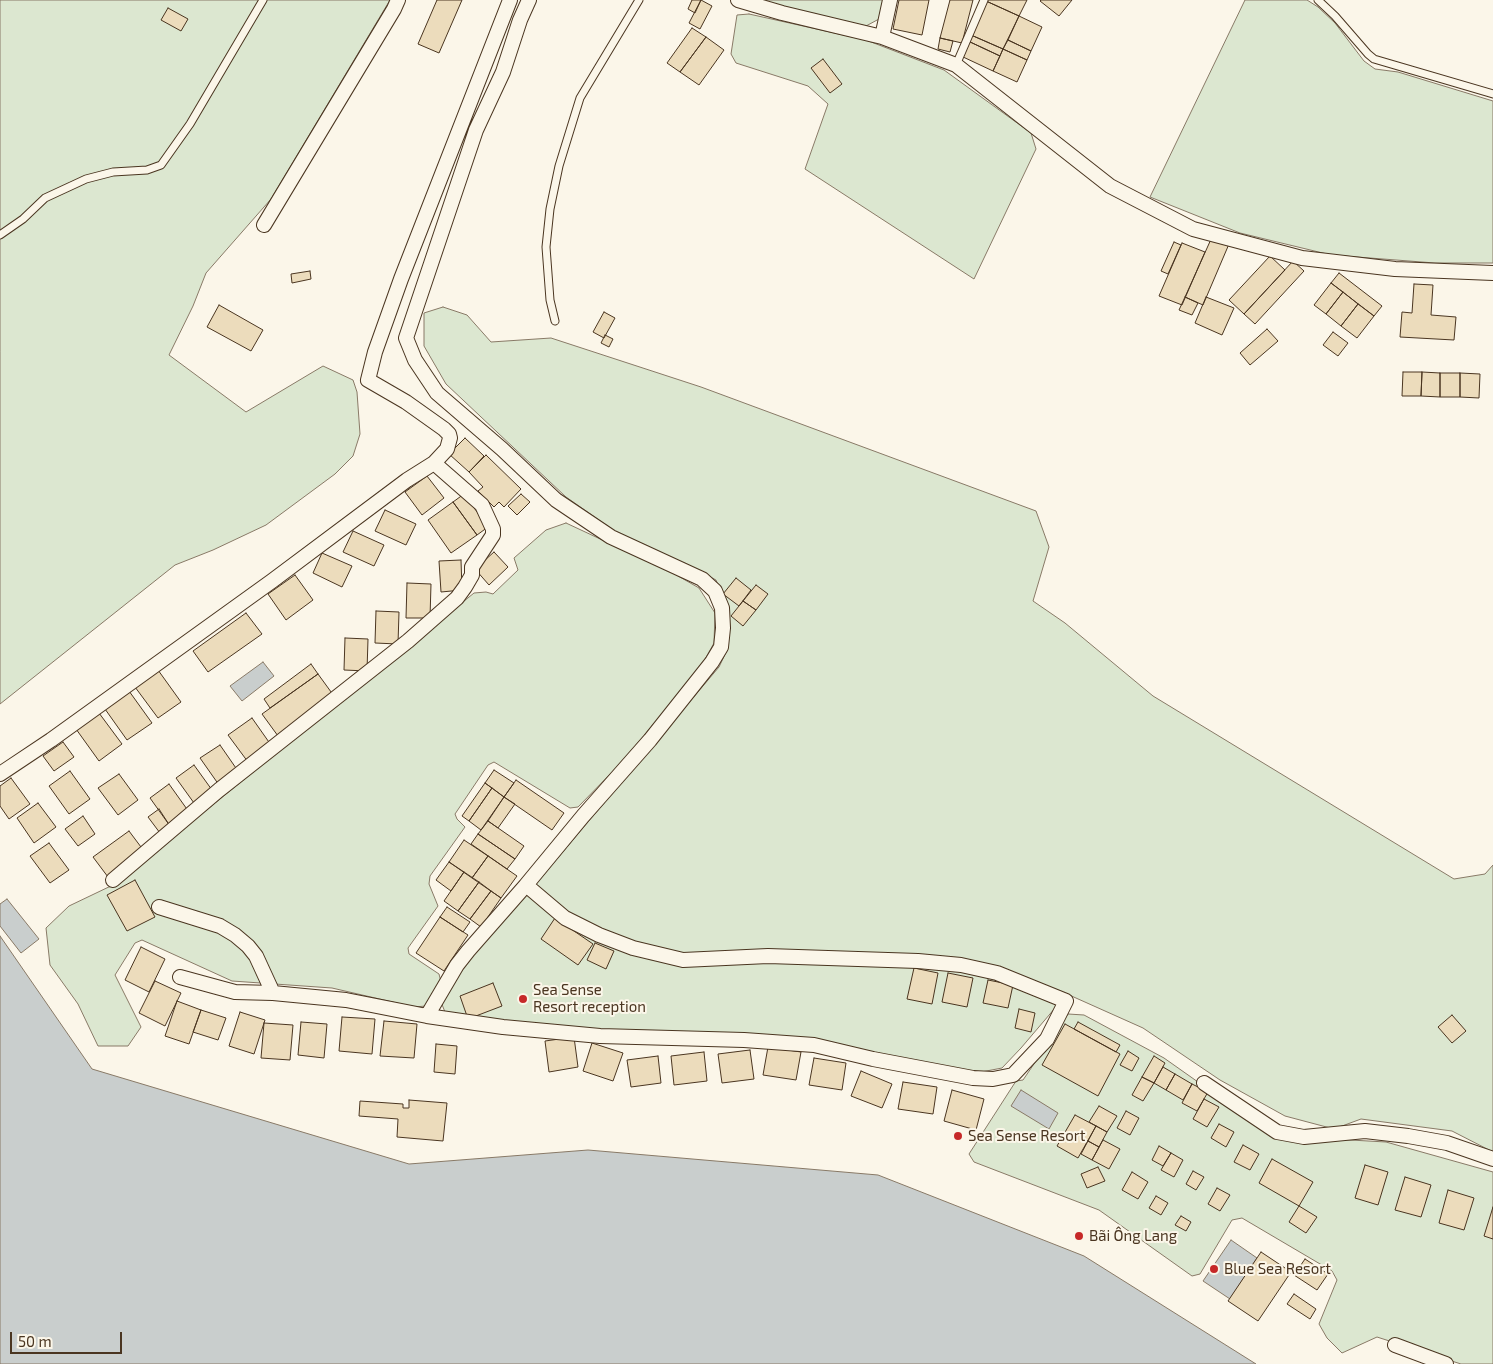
<!DOCTYPE html>
<html>
<head>
<meta charset="utf-8">
<style>
  body { margin:0 }
  #map { position:relative; width:1493px; height:1364px; overflow:hidden; background:#fbf6e9; font-family:"Exo 2",sans-serif }
  canvas { display:block }
  .scale { position:absolute; left:10px; top:1332px; width:112px; height:22px; box-sizing:border-box; border:2px solid #4a3520; border-top:0; padding-left:6px; font-size:15px; line-height:18px; white-space:nowrap; color:#4a3520; -webkit-text-stroke:4px #fbf6e9; paint-order:stroke }
</style>
</head>
<body>
<div id="map">
<canvas width="1493" height="1364"></canvas>
<div class="scale">50 m</div>
</div>
<script>
const ctx = document.querySelector('canvas').getContext('2d');
ctx.lineJoin = 'round';
function paint(path, color) {
  ctx.fillStyle = color;
  ctx.fill(path, 'evenodd');
}
function poly(rows) {
  const path = new Path2D();
  for (const r of rows) {
    path.moveTo(r[0], r[1]);
    for (let i = 2; i < r.length; i += 2) path.lineTo(r[i], r[i + 1]);
  }
  return path;
}
function trace(path, color, width, dash) {
  ctx.strokeStyle = color;
  ctx.lineWidth = width;
  ctx.lineCap = dash ? 'butt' : 'round';
  ctx.setLineDash(dash || []);
  ctx.stroke(path);
}
function label(font, color, halo, rows, align = 'center') {
  ctx.font = font + ' "Exo 2",sans-serif';
  ctx.lineWidth = 4;
  ctx.setLineDash([]);
  ctx.textBaseline = 'middle';
  ctx.strokeStyle = halo;
  ctx.fillStyle = color;
  for (const [text, x, y, turn = 0] of rows) {
    ctx.save();
    ctx.translate(x, y);
    ctx.rotate((+turn || 0) * Math.PI / 180);
    ctx.textAlign = isNaN(turn) ? turn : align;
    if (halo) ctx.strokeText(text, 0, 0);
    ctx.fillText(text, 0, 0);
    ctx.restore();
  }
}
const green = poly([
  [0,0,390,0,271,199,206,273,193,306,169,355,246,412,323,366,353,380,357,392,360,434,353,456,335,474,266,525,213,550,175,565,0,704,0,0],
  [756,0,883,0,879,19,866,26,786,9,756,0],
  [1245,0,1307,0,1318,7,1335,23,1364,61,1375,69,1398,72,1493,101,1493,263,1435,263,1331,255,1240,233,1150,197,1245,0],
  [749,14,866,40,944,70,1031,133,1036,149,974,279,805,169,828,104,808,86,736,63,731,54,737,15,749,14],
  [443,307,467,315,491,342,551,338,701,387,1036,511,1049,547,1033,601,1065,623,1153,696,1454,879,1485,874,1493,865,1493,1152,1452,1131,1361,1119,1334,1129,1285,1116,1220,1080,1143,1028,1067,994,1021,1048,1002,1068,976,1073,873,1053,504,1023,445,1012,441,1002,457,973,539,880,719,667,728,648,729,625,726,606,716,580,690,566,616,532,566,497,446,384,424,346,424,313,443,307],
  [566,523,673,573,699,588,715,613,714,643,699,670,620,764,578,807,570,808,494,762,488,765,455,814,457,819,465,827,430,876,429,884,438,906,408,948,409,954,439,974,441,982,426,1006,414,1007,332,988,232,981,142,940,135,943,115,975,141,1027,128,1046,98,1046,78,1004,50,965,46,928,69,906,115,884,474,593,486,592,493,594,518,570,514,558,546,530,566,523],
  [1068,1014,1084,1015,1164,1058,1232,1106,1297,1137,1386,1142,1493,1172,1493,1364,1461,1364,1377,1337,1342,1353,1327,1338,1319,1324,1337,1280,1332,1271,1242,1218,1232,1220,1200,1274,1192,1276,1099,1210,974,1162,969,1154,1016,1081,1023,1080,1068,1014]
]);
paint(green, '#dce7d0');
trace(green, '#887966', 1);
const water = poly([
  [263,662,274,676,242,701,230,686,263,662],
  [7,899,39,939,21,953,0,926,0,904,7,899],
  [0,936,92,1069,409,1164,588,1150,878,1175,1084,1256,1256,1364,0,1364,0,936],
  [1021,1090,1058,1113,1049,1129,1011,1106,1021,1090],
  [1231,1240,1257,1258,1230,1299,1203,1281,1231,1240]
]);
paint(water, '#c9cecd');
trace(water, '#887966', 1);
const building = poly([
  [437,0,462,0,439,53,418,44,437,0],
  [692,0,701,0,695,13,688,9,692,0],
  [701,0,712,6,700,29,689,23,701,0],
  [899,0,929,0,922,35,893,29,899,0],
  [950,0,973,0,962,43,940,38,950,0],
  [987,0,1027,0,1019,16,986,1,987,0],
  [1041,0,1072,0,1059,16,1040,1,1041,0],
  [986,1,1019,16,1003,49,971,35,986,1],
  [168,8,188,19,181,31,161,20,168,8],
  [1019,16,1042,27,1031,51,1008,40,1019,16],
  [692,28,706,37,680,72,667,63,692,28],
  [971,35,1003,49,1000,56,968,41,971,35],
  [706,37,724,50,699,85,680,72,706,37],
  [940,38,953,41,950,52,938,49,940,38],
  [1008,40,1031,51,1027,60,1003,49,1008,40],
  [968,41,1000,56,993,71,961,56,968,41],
  [1003,49,1027,60,1017,82,993,71,1003,49],
  [823,59,842,84,830,93,811,68,823,59],
  [1212,237,1229,244,1203,305,1185,297,1212,237],
  [1174,242,1181,245,1168,274,1161,271,1174,242],
  [1182,243,1205,252,1182,305,1159,296,1182,243],
  [1270,256,1285,270,1244,314,1229,300,1270,256],
  [1293,261,1304,271,1255,324,1244,314,1293,261],
  [310,271,311,279,292,283,291,274,310,271],
  [1339,273,1382,306,1374,316,1331,283,1339,273],
  [1331,283,1343,292,1326,314,1314,305,1331,283],
  [1414,284,1433,285,1431,315,1456,317,1454,340,1400,337,1402,312,1412,313,1414,284],
  [1343,292,1358,304,1341,326,1326,314,1343,292],
  [1185,297,1198,303,1192,315,1179,310,1185,297],
  [1206,297,1234,308,1222,335,1195,323,1206,297],
  [1358,304,1374,316,1357,338,1341,326,1358,304],
  [219,305,263,330,251,351,207,327,219,305],
  [604,312,615,318,604,338,593,332,604,312],
  [1267,329,1278,341,1250,365,1240,353,1267,329],
  [1333,332,1348,343,1338,356,1323,345,1333,332],
  [605,335,613,339,609,347,601,343,605,335],
  [1403,372,1422,372,1421,396,1402,396,1403,372],
  [1422,372,1440,373,1440,397,1421,396,1422,372],
  [1440,373,1460,373,1460,397,1440,397,1440,373],
  [1460,373,1480,374,1479,398,1460,397,1460,373],
  [465,438,484,456,469,472,449,454,465,438],
  [486,455,521,489,504,507,499,502,494,507,478,491,483,487,469,472,486,455],
  [427,476,444,498,422,515,405,492,427,476],
  [464,494,488,527,477,535,453,502,464,494],
  [521,494,530,502,517,515,508,506,521,494],
  [453,502,477,535,451,553,428,520,453,502],
  [385,510,416,524,406,545,375,531,385,510],
  [353,531,384,545,374,566,343,552,353,531],
  [494,552,508,567,489,585,475,569,494,552],
  [322,553,352,566,342,587,313,573,322,553],
  [461,560,462,590,441,592,439,561,461,560],
  [295,575,313,600,286,620,268,594,295,575],
  [736,578,751,590,739,606,723,594,736,578],
  [407,583,431,584,430,618,406,618,407,583],
  [756,585,768,594,756,610,743,601,756,585],
  [743,601,756,610,743,626,731,616,743,601],
  [376,611,399,612,398,644,375,643,376,611],
  [246,613,262,634,208,672,193,651,246,613],
  [345,638,368,639,367,671,344,670,345,638],
  [311,664,318,674,270,708,264,699,311,664],
  [158,670,181,702,158,718,135,687,158,670],
  [318,674,334,696,278,736,262,714,318,674],
  [129,691,152,723,127,740,105,709,129,691],
  [99,713,122,744,99,761,76,729,99,713],
  [252,718,271,745,248,762,228,735,252,718],
  [63,742,74,757,54,771,43,756,63,742],
  [220,745,238,771,219,785,200,758,220,745],
  [194,765,212,790,194,803,176,778,194,765],
  [494,770,514,783,504,797,485,783,494,770],
  [70,771,90,799,69,814,49,786,70,771],
  [119,774,138,800,118,815,98,788,119,774],
  [11,778,30,804,9,819,0,806,0,786,11,778],
  [516,780,564,813,552,830,504,797,516,780],
  [485,783,492,788,469,821,462,816,485,783],
  [169,784,189,812,170,826,150,798,169,784],
  [492,788,504,797,481,830,469,821,492,788],
  [504,797,515,804,498,828,488,821,504,797],
  [38,803,56,827,34,843,17,818,38,803],
  [159,809,170,826,160,833,148,817,159,809],
  [83,816,95,834,78,846,65,829,83,816],
  [488,821,524,846,515,859,478,834,488,821],
  [129,831,144,851,108,877,93,857,129,831],
  [478,834,515,859,507,869,471,844,478,834],
  [464,840,488,856,472,878,449,862,464,840],
  [49,843,69,870,50,883,30,856,49,843],
  [488,856,517,876,501,898,472,878,488,856],
  [449,862,464,872,451,891,436,880,449,862],
  [464,872,479,882,458,911,444,901,464,872],
  [135,880,155,917,127,931,107,895,135,880],
  [479,882,491,891,470,919,458,911,479,882],
  [491,891,501,898,481,927,470,919,491,891],
  [447,907,470,922,463,932,440,917,447,907],
  [440,917,468,935,444,971,416,953,440,917],
  [555,918,593,944,578,965,541,939,555,918],
  [595,943,614,951,606,969,587,960,595,943],
  [141,947,165,959,149,992,125,980,141,947],
  [914,968,938,973,932,1004,907,999,914,968],
  [948,973,973,978,967,1007,942,1002,948,973],
  [988,980,1013,985,1008,1008,983,1003,988,980],
  [155,981,181,993,165,1026,139,1013,155,981],
  [493,983,502,1006,468,1019,460,996,493,983],
  [177,1001,201,1010,189,1044,165,1036,177,1001],
  [1019,1009,1035,1013,1031,1032,1015,1028,1019,1009],
  [201,1010,226,1018,218,1040,193,1032,201,1010],
  [240,1012,265,1020,254,1054,229,1046,240,1012],
  [1452,1015,1466,1031,1452,1043,1438,1027,1452,1015],
  [342,1017,375,1019,372,1054,339,1051,342,1017],
  [384,1021,417,1024,414,1058,380,1056,384,1021],
  [301,1022,327,1024,324,1058,298,1055,301,1022],
  [1078,1022,1120,1045,1116,1052,1074,1029,1078,1022],
  [264,1023,293,1025,290,1060,261,1058,264,1023],
  [1065,1024,1120,1054,1098,1096,1042,1065,1065,1024],
  [574,1037,578,1067,549,1072,545,1041,574,1037],
  [592,1043,623,1053,613,1081,583,1071,592,1043],
  [436,1044,457,1046,455,1074,434,1072,436,1044],
  [768,1047,801,1052,796,1080,763,1075,768,1047],
  [750,1050,754,1079,722,1083,718,1054,750,1050],
  [1128,1051,1139,1058,1132,1071,1120,1065,1128,1051],
  [704,1052,707,1081,674,1085,671,1056,704,1052],
  [658,1056,661,1083,631,1087,627,1060,658,1056],
  [1154,1056,1165,1063,1154,1083,1142,1077,1154,1056],
  [814,1058,846,1063,842,1090,809,1085,814,1058],
  [1163,1067,1175,1074,1166,1090,1154,1083,1163,1067],
  [861,1071,892,1084,882,1108,851,1096,861,1071],
  [1175,1074,1192,1084,1183,1100,1166,1090,1175,1074],
  [1142,1077,1154,1083,1143,1101,1132,1095,1142,1077],
  [903,1082,937,1087,933,1114,898,1109,903,1082],
  [1192,1084,1208,1092,1197,1111,1182,1103,1192,1084],
  [952,1090,984,1099,976,1130,944,1121,952,1090],
  [1204,1099,1219,1107,1207,1127,1193,1119,1204,1099],
  [409,1100,447,1103,443,1141,397,1137,398,1119,359,1116,360,1101,403,1104,403,1108,409,1108,409,1100],
  [1099,1106,1117,1116,1107,1132,1089,1122,1099,1106],
  [1126,1111,1139,1118,1130,1135,1117,1128,1126,1111],
  [1075,1115,1096,1126,1078,1158,1057,1146,1075,1115],
  [1219,1124,1234,1132,1226,1147,1211,1138,1219,1124],
  [1096,1126,1107,1132,1099,1147,1088,1141,1096,1126],
  [1103,1140,1120,1149,1109,1169,1092,1160,1103,1140],
  [1088,1141,1099,1147,1092,1160,1081,1154,1088,1141],
  [1243,1145,1259,1154,1250,1170,1234,1162,1243,1145],
  [1159,1146,1171,1153,1163,1166,1152,1160,1159,1146],
  [1171,1153,1183,1160,1174,1177,1161,1170,1171,1153],
  [1272,1159,1313,1182,1299,1206,1259,1183,1272,1159],
  [1365,1165,1388,1172,1378,1205,1355,1198,1365,1165],
  [1098,1167,1105,1181,1087,1188,1081,1174,1098,1167],
  [1193,1171,1204,1177,1196,1190,1186,1184,1193,1171],
  [1132,1172,1148,1182,1138,1199,1122,1190,1132,1172],
  [1405,1177,1431,1185,1421,1217,1395,1210,1405,1177],
  [1217,1188,1230,1195,1220,1211,1208,1204,1217,1188],
  [1448,1190,1474,1198,1464,1230,1439,1223,1448,1190],
  [1156,1196,1168,1203,1161,1215,1149,1208,1156,1196],
  [1299,1206,1317,1217,1306,1233,1289,1222,1299,1206],
  [1493,1207,1493,1239,1484,1236,1493,1207],
  [1181,1216,1191,1222,1186,1231,1175,1225,1181,1216],
  [1261,1252,1291,1272,1258,1321,1228,1301,1261,1252],
  [1305,1259,1328,1274,1317,1290,1294,1275,1305,1259],
  [1294,1294,1316,1309,1310,1319,1287,1304,1294,1294]
]);
paint(building, '#ecdcbc');
trace(building, '#4a3520', 1);
const service = poly([
  [1318,0,1335,16,1368,54,1374,59,1493,94],
  [956,65,984,0],
  [0,235,23,219,45,198,86,179,113,172,147,170,161,165,190,124,263,0],
  [555,321,550,300,546,247,550,209,559,166,580,98,639,0]
]);
const minor = poly([
  [738,0,782,13,882,37,956,65,1110,186,1193,229,1302,258,1395,269,1493,273],
  [882,37,890,0],
  [264,225,394,9,398,0],
  [0,774,51,740,272,581,407,480,434,463,447,449,450,438,449,434,444,429,406,402,368,380,375,352,401,279,510,0],
  [113,880,219,790,408,641,457,598,465,587,472,575,472,567,493,535,493,529,482,505,434,463],
  [159,907,220,926,235,935,248,946,256,956,273,993],
  [180,977,235,992,273,993,346,1000,427,1016,457,965,468,951,526,885],
  [427,1016,503,1027,600,1036,744,1040,814,1045,873,1059,973,1078,993,1079,1013,1075,1047,1039,1066,1001,997,973,961,965,918,961,768,956,683,960,633,948,599,935,565,918,526,885,583,816,650,740,712,662,721,647,723,628,722,608,715,591,702,579,611,537,556,500,502,449,437,393,415,360,406,338,476,130,503,72,520,20,529,0],
  [1204,1083,1277,1132,1304,1137,1365,1131,1408,1136,1447,1143,1493,1159],
  [1395,1345,1446,1364]
]);
trace(service, '#4a3520', 9);
trace(minor, '#4a3520', 16);
trace(service, '#fbf6e9', 7);
trace(minor, '#fbf6e9', 14);
for (const [x, y, r, color] of [
  [523,999,5,"#c62828"],
  [958,1136,5,"#c62828"],
  [1079,1236,5,"#c62828"],
  [1214,1269,5,"#c62828"]
]) {
  const dot = new Path2D();
  dot.arc(x, y, r, 0, 2 * Math.PI);
  ctx.fillStyle = color;
  ctx.fill(dot);
  trace(dot, '#fbf6e9', 2);
}
label('15px', '#4a3520', '#fbf6e9', [
  ["Sea Sense",533,990],
  ["Resort reception",533,1007],
  ["Sea Sense Resort",968,1136],
  ["Bãi Ông Lang",1089,1236],
  ["Blue Sea Resort",1224,1269]
], 'left');
</script>
</body>
</html>
